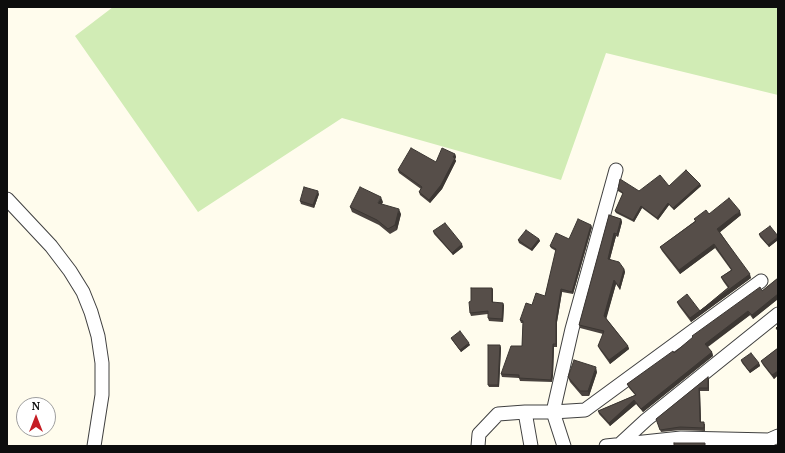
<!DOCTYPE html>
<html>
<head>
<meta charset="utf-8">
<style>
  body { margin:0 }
  #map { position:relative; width:785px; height:453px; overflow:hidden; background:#fffced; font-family:"PT Serif",serif }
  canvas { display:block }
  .frame { position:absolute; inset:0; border:8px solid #0d0d0d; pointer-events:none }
  .north { position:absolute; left:16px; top:397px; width:40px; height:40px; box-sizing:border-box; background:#fff; border:1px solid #9e9e9e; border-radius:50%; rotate:0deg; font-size:11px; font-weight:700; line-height:16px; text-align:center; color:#0d0d0d }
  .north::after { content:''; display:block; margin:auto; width:14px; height:18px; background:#c51d24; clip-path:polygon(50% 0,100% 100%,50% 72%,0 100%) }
</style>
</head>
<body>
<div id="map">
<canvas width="785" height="453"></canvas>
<div class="frame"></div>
<div class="north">N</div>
</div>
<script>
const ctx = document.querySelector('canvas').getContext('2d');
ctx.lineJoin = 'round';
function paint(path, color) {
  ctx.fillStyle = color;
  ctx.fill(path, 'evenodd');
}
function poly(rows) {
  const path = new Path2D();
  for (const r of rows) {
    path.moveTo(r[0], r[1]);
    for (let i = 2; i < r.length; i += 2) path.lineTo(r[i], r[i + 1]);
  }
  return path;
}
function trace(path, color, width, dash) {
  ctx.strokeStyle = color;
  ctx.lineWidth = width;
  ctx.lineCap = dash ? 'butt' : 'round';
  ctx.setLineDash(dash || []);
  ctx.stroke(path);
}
paint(poly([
  [113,7,778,7,778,95,606,53,561,180,342,118,198,212,75,36]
]), '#d1ecb5');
const street = poly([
  [7,199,51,246,70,271,83,292,91,312,98,336,102,363,102,395,94,446],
  [525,412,553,412,585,410,761,281],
  [620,444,646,420,778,314],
  [478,446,479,434,498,414,525,412,531,446],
  [564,446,553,412,572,329,616,170],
  [606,446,681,438,769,440,778,436]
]);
trace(street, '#404040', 15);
trace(street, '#fff', 13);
paint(poly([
  [455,154,456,157,455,159,456,161,442,189,430,203,420,195,419,192,421,189,399,173,398,170,436,162],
  [700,184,701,186,674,210,669,205,658,220,642,208,634,222,616,213,615,211,623,194,618,191,618,189,639,191,669,186],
  [319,194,314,208,301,204,300,201],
  [383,202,381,204,401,214,397,230,390,234,379,225,352,212,350,207],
  [709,214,741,215,720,232,751,278,691,322,679,306,677,302,700,311,728,288,723,281,721,277,731,270,715,248,680,274,662,251,660,247,695,221,694,219],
  [609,215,621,219,622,222,618,237,616,236,610,259,624,269,625,272,620,290,616,284,606,318,628,346,629,349,610,364,600,350,598,346,603,334,580,328,579,325],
  [592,227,573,294,562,292,557,322,557,347,554,347,553,375,552,382,520,381,519,378,502,377,501,374,522,346,523,323,521,323,520,320,532,305,545,296,556,251,551,248,550,246,569,239],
  [433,231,463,247,453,255,434,234],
  [759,234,778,236,778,240,769,247,760,237],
  [539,239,540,241,532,251,519,243,518,240],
  [778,278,778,299,753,319,750,315,708,347,712,352,713,356,643,412,636,404,610,426,599,414,598,411,635,395,629,388,627,384,762,291],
  [492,288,493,290,493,302,504,305,503,322,489,321,488,318,488,314,471,316,470,313,471,301],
  [451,338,470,345,461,352,452,340],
  [500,345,501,348,499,387,489,387,488,385],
  [778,348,778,375,774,379,763,365,761,361],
  [741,360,759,363,760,366,750,373,742,363],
  [597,372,589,396,582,396,570,382,568,377],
  [708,377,709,380,709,391,700,391,701,422,705,424,705,431,681,430,661,432,656,419]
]), '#4a433f');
paint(poly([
  [455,154,456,157,455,159,456,161,442,189,430,203,429,200,453,157],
  [700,184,701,186,674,210,673,208],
  [318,191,319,194,314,208,313,205],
  [381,197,383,202,380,208,378,203],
  [668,203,669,205,658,220,657,218],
  [641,206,642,208,634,222,633,220],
  [399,209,401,214,397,230,395,225],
  [740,211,741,215,719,233,717,229],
  [621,219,622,222,618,237,617,234],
  [591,225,592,227,573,294,572,292],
  [614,233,616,236,609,262,608,259],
  [778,237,778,240,769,247,768,245],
  [539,239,540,241,532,251,531,249],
  [462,244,463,247,453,255,452,253],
  [714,244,715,248,680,274,679,270],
  [624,269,625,272,620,290,619,287],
  [750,274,751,278,691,322,690,318],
  [614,280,616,284,606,320,604,316],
  [492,288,493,290,493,305,492,302],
  [561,289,562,292,557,322,557,347,556,344,556,320],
  [778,294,778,299,753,319,752,315],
  [503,303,504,305,503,322,502,319],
  [748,311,750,315,707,347,705,344],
  [469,343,470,345,461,352,460,350],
  [553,344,554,347,553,375,552,382,551,380],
  [500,345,501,348,499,387,498,385],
  [628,346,629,349,610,364,609,360],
  [712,352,713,356,643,412,641,409],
  [759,363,760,366,750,373,749,371],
  [596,367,597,372,589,396,588,391],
  [778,371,778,375,774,379,772,375],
  [708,377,709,380,709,391,708,388],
  [699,388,700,391,701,424,700,422],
  [634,400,636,404,610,426,609,423]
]), '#3c3733');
const building = poly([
  [411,148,436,162,442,148,455,154,453,157,455,158,441,185,429,200,419,192,422,187,398,170,411,148],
  [686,170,700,184,673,208,668,203,657,218,641,206,633,220,615,211,623,193,618,189,620,179,639,191,660,175,669,186,686,170],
  [304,187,318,191,313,205,300,201,304,187],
  [360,187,381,197,378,203,399,209,395,225,388,229,377,220,350,207,360,187],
  [729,198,740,211,717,229,750,274,690,318,677,302,687,294,700,311,729,287,721,277,732,270,714,244,679,270,660,247,696,221,694,219,706,210,709,214,729,198],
  [609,215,621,219,617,234,614,233,608,259,619,262,624,269,619,287,614,280,604,316,628,346,609,360,598,346,604,331,579,325,609,215],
  [578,219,591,225,572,292,561,289,556,320,556,344,553,344,552,373,551,380,519,378,519,375,501,374,511,346,522,346,523,321,520,320,526,303,532,305,536,293,545,296,556,249,550,246,556,233,569,239,578,219],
  [445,223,462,244,452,253,433,231,445,223],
  [770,226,778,236,778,237,768,245,759,234,770,226],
  [526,230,539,239,531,249,518,240,526,230],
  [778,278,778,294,752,315,748,311,705,344,712,352,641,409,634,400,609,423,598,411,636,395,627,384,673,351,674,353,693,337,692,336,760,287,762,291,778,278],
  [471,288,492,288,492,302,503,303,502,319,488,318,488,311,470,313,469,302,471,301,471,288],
  [778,326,778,331,776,328,778,326],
  [460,331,469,343,460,350,451,338,460,331],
  [488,345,500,345,498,385,488,385,488,345],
  [778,348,778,371,772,375,761,361,778,348],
  [751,353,759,363,749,371,741,360,751,353],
  [574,360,596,367,588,391,580,391,568,377,574,360],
  [708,377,708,388,699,388,700,422,704,422,704,428,680,427,660,430,656,419,708,377],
  [674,443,705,443,705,446,674,446,674,443]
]);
paint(building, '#564e49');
trace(building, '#3c3733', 1);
</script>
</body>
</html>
